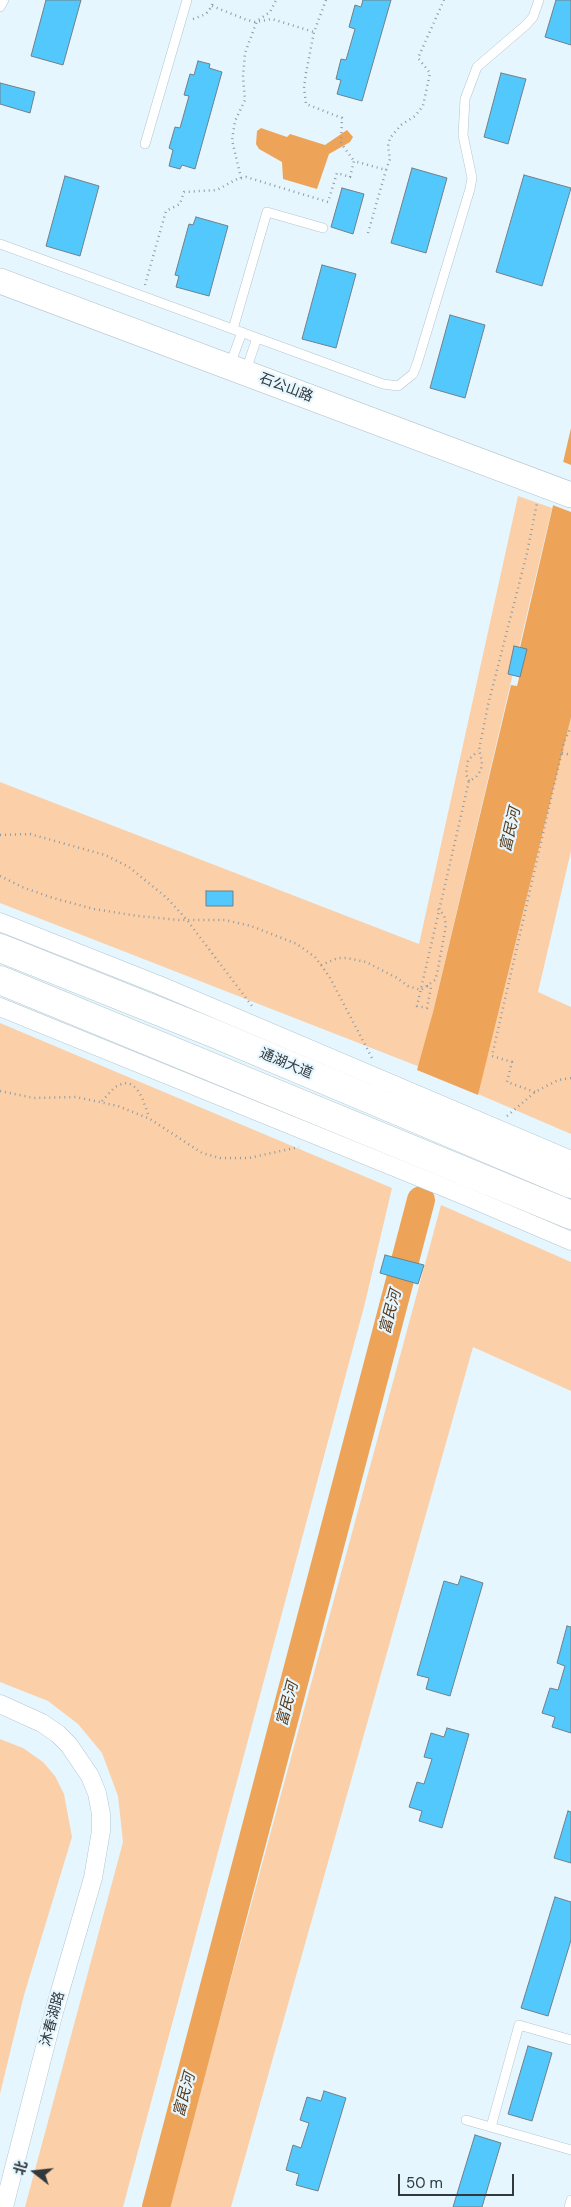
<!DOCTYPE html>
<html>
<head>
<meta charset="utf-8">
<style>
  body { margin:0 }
  #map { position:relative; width:571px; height:2207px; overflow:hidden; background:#e5f6ff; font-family:"DM Sans","Noto Sans SC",sans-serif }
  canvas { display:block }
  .north { position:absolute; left:10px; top:2147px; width:50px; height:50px; -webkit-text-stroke:4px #e5f6ff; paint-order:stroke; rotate:286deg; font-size:14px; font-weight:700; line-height:20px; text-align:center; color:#32383c }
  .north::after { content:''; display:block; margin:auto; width:18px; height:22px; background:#32383c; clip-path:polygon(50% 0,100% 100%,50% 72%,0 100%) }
  .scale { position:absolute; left:398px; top:2174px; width:116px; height:22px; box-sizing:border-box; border:2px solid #32383c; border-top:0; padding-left:6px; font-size:15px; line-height:18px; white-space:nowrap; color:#32383c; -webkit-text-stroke:4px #e5f6ff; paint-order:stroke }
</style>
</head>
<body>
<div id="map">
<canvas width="571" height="2207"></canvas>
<div class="north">北</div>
<div class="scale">50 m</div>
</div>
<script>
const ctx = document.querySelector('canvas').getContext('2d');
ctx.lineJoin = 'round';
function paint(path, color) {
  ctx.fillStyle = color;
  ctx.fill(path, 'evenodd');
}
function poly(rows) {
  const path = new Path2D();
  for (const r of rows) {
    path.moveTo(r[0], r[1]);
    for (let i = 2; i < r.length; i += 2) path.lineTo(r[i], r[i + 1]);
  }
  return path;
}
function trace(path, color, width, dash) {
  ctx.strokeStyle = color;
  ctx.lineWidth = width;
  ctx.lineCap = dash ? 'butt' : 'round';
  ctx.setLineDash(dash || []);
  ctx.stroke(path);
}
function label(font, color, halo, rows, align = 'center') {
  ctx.font = font + ' "DM Sans","Noto Sans SC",sans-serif';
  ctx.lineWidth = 4.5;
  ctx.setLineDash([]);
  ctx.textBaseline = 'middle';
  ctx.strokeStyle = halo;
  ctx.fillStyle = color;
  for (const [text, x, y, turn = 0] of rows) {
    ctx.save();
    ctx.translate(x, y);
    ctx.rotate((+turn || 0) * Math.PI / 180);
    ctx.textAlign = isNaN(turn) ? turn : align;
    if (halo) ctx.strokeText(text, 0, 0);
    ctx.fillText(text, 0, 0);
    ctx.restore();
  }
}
paint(poly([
  [518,496,552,508,420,1067,0,903,0,782,419,944],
  [571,689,571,851,538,992,571,1007,571,1134,478,1094],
  [0,1023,392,1188,365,1303,123,2207,25,2207,123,1842,118,1796,102,1753,78,1724,48,1701,0,1682],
  [441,1205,571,1262,571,1391,473,1347,231,2207,169,2207],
  [0,1739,23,1748,43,1762,55,1776,64,1794,72,1837,24,1995,0,2094]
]), '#fbd0a8');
paint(poly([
  [261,128,287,137,290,134,325,145,347,130,353,137,350,142,329,154,317,189,283,179,282,162,259,149,256,144,257,131],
  [571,428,571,717,478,1095,417,1070,433,1012,511,685,517,686,525,654,519,652]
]), '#eea458');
paint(poly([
  [561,461,571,465,571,512,550,504]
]), '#e5f6ff');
trace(poly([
  [156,2207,421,1200]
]), '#eea458', 28);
const building = poly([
  [46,0,81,0,63,65,31,56,46,0],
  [363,0,391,0,362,101,337,94,341,80,336,79,341,59,346,60,355,29,349,27,355,5,361,7,363,0],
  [556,0,571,0,571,45,545,37,556,0],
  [198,61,210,64,209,68,222,72,195,169,182,165,180,169,169,166,173,150,169,148,175,127,180,128,189,96,184,95,190,74,194,75,198,61],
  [501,73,526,79,508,144,484,137,501,73],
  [0,83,35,92,30,113,0,104,0,83],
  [412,168,447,178,426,253,391,243,412,168],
  [524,175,571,188,542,286,496,272,524,175],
  [65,176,99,186,80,256,46,246,65,176],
  [342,188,364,194,353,234,331,227,342,188],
  [196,217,228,226,209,296,176,287,179,276,175,275,189,224,193,225,196,217],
  [322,265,356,274,336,348,302,339,322,265],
  [450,315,485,325,465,398,430,388,450,315],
  [514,646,527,649,520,677,508,674,514,646],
  [206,891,233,891,233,906,206,906,206,891],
  [385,1255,424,1265,418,1284,380,1273,385,1255],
  [461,1576,483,1583,450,1696,426,1689,429,1678,417,1675,444,1581,458,1585,461,1576],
  [567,1626,571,1627,571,1733,552,1727,555,1717,542,1713,550,1688,558,1690,565,1666,557,1663,567,1626],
  [447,1728,469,1734,442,1828,419,1821,422,1811,409,1807,417,1782,424,1784,432,1759,424,1757,431,1733,444,1737,447,1728],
  [568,1811,571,1812,571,1863,554,1858,568,1811],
  [555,1897,571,1902,571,1940,548,2016,521,2008,555,1897],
  [528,2046,552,2053,532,2121,508,2114,528,2046],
  [324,2091,346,2098,318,2191,296,2185,299,2174,286,2170,293,2145,301,2148,309,2123,300,2120,307,2097,321,2101,324,2091],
  [475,2135,501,2143,482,2207,453,2207,475,2135]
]);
paint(building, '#52c8fc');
trace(building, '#718088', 1);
const lane = poly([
  [0,7,4,0],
  [145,144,187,0],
  [0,244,383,384,398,386,413,374,417,364,470,189,472,178,463,135,465,99,477,67,526,25,533,17,539,0],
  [233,329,267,212,323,228],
  [230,365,242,332],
  [245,373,257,338],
  [466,2120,571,2150],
  [491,2127,519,2025,571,2040],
  [569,2207,571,2200]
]);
const street = poly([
  [0,922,159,985,571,1160],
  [0,1007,463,1195,571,1241],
  [0,1704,42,1723,58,1734,69,1745,90,1776,97,1793,101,1814,101,1831,93,1878,54,2012,4,2207]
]);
const secondary = poly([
  [0,281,571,495]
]);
const primary = poly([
  [0,948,213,1033,571,1184],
  [0,980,571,1215]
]);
trace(lane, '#b4c5cd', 10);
trace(street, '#b4c5cd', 19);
trace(secondary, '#b4c5cd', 26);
trace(primary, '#b4c5cd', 29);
trace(poly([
  [326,0,314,32,306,73,304,88,306,104,342,118,341,143,354,161],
  [212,6,247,20,255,22,272,19,314,32],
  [193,19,206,14,212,6,213,0],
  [241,178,232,140,235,121,245,100,243,77,245,53,257,21,270,12,276,0],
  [368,233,386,170],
  [145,285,166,211,180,204,184,192,217,190,237,179,246,177,328,202,337,173,350,177,354,161,386,170,390,159,388,146,390,138,401,125,415,116,423,106,430,73,418,58,444,0],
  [562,753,571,755],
  [469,781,466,774,468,760,478,751],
  [0,835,30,834,105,855,129,867,167,898,187,920,252,1006],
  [0,876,22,887,53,898,94,909,138,916,179,920,225,920,251,926,297,944,315,957,329,976,372,1058],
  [321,965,338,958,347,958,366,962,397,978,408,986,421,990,435,980,437,974,446,925,444,915,438,909],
  [427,986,431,987,427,1008,417,1006,469,781,476,777,481,770,482,761,479,750,488,705,527,553,537,503],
  [0,1091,34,1098,76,1097,118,1106,150,1119,202,1153,220,1158,249,1158,299,1147],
  [535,1092,507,1082,512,1062,492,1056,564,742,571,727],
  [102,1101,115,1087,124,1083,130,1084,136,1088,142,1097,149,1117],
  [507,1116,535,1092,558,1080,571,1078]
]), '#909ba2', 2.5, [1, 4]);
trace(lane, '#fff', 9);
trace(street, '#fff', 18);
trace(secondary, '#fff', 25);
trace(primary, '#fff', 28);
label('14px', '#32383c', '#e5f6ff', [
  ["石公山路",286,388,21],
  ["通湖大道",286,1064,23],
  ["沐春湖路",53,2019,-75]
]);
label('italic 15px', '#5b3c1c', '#e5f6ff', [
  ["富民河",511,830,-77],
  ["富民河",391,1312,-75],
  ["富民河",288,1704,-75],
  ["富民河",185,2095,-75]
]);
</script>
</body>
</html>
